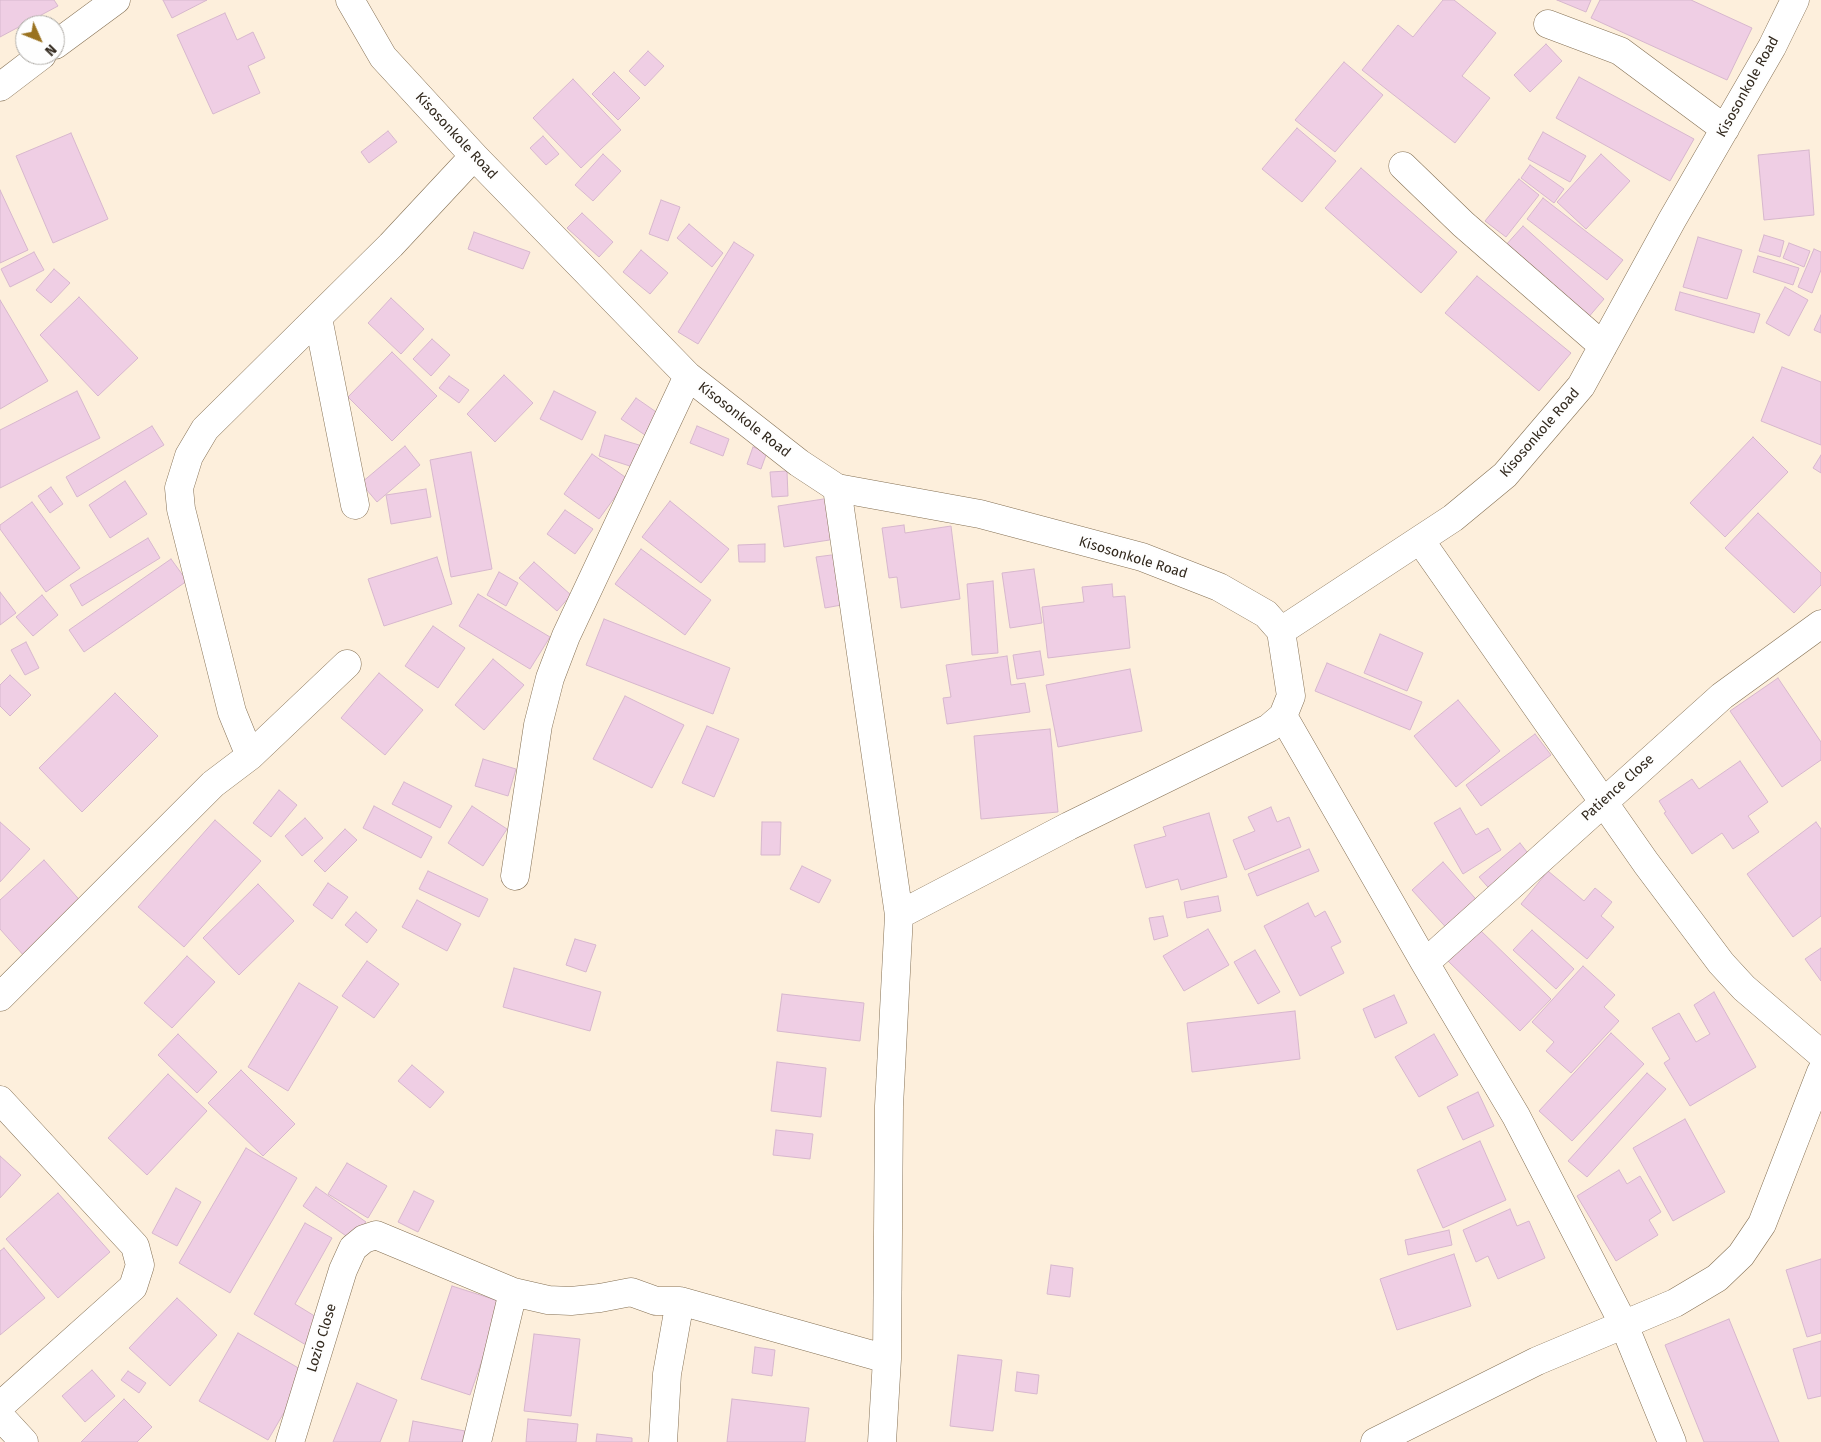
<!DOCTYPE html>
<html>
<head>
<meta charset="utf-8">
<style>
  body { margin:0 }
  #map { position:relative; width:1821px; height:1442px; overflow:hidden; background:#fdefdc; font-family:"Fira Sans",sans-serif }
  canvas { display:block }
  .north { position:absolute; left:15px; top:15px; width:50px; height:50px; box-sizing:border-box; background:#fefefe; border:1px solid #aca9a4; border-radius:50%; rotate:134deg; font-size:14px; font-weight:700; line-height:20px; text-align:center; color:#32291e }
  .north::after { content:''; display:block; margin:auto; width:18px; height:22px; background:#9a721f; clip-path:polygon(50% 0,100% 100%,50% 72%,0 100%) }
</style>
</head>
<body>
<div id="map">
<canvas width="1821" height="1442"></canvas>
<div class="north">N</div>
</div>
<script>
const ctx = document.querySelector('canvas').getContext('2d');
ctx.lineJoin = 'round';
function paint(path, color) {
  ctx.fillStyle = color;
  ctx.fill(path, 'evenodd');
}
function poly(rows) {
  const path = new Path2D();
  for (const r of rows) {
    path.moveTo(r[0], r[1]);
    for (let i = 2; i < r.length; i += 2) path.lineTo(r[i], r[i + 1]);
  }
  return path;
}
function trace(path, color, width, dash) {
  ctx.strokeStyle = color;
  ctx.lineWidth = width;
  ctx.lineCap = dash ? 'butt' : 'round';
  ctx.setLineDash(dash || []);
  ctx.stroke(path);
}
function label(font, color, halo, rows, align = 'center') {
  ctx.font = font + ' "Fira Sans",sans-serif';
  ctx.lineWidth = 4.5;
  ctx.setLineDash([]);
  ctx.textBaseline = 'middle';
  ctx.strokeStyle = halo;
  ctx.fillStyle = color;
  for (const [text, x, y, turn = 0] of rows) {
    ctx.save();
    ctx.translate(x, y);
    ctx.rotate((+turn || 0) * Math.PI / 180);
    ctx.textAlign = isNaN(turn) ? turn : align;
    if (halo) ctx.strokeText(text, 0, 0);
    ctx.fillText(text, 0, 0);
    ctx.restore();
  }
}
const building = poly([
  [0,0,54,0,58,6,0,37,0,0],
  [163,0,207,0,172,18,163,0],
  [1443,0,1454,0,1496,33,1462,76,1490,98,1455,143,1362,70,1398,25,1413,37,1443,0],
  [1557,0,1591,0,1586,12,1557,0],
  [1600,0,1691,0,1752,28,1727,80,1591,18,1600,0],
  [225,13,237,40,253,32,265,58,248,66,260,93,213,114,177,35,225,13],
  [1546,44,1562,61,1530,92,1514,75,1546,44],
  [648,51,664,66,645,86,629,71,648,51],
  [1344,62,1383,95,1335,152,1295,120,1344,62],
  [614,72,640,98,618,120,592,94,614,72],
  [1579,77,1694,139,1670,181,1556,118,1579,77],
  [573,79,621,130,581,168,533,118,573,79],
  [1297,128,1336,161,1302,202,1262,169,1297,128],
  [388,131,397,142,369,163,361,152,388,131],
  [1543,132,1586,156,1570,182,1528,159,1543,132],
  [71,133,108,219,53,243,16,156,71,133],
  [543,136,559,154,546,165,530,148,543,136],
  [1809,150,1814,215,1764,220,1758,155,1809,150],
  [603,154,621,171,593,201,575,185,603,154],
  [1601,154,1630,181,1586,229,1557,202,1601,154],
  [1530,165,1564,189,1554,203,1521,178,1530,165],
  [1361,168,1457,252,1421,293,1325,208,1361,168],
  [1519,179,1539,195,1506,237,1485,221,1519,179],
  [0,190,28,250,0,263,0,190],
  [1543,198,1623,260,1607,280,1527,219,1543,198],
  [661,200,680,207,668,241,649,234,661,200],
  [582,213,613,242,599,257,567,228,582,213],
  [689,224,723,253,712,267,677,238,689,224],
  [1523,226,1604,299,1587,319,1505,246,1523,226],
  [474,232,530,252,523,269,468,249,474,232],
  [1764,235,1784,241,1780,257,1759,251,1764,235],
  [1698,237,1742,250,1727,299,1683,287,1698,237],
  [734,242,754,255,698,344,678,332,734,242],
  [1789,243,1810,251,1804,267,1783,258,1789,243],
  [1814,249,1821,252,1821,270,1812,293,1798,287,1814,249],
  [641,250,668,273,650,294,623,272,641,250],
  [34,252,44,270,10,287,1,269,34,252],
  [1758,256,1799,268,1793,285,1753,272,1758,256],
  [54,269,70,283,51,303,36,290,54,269],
  [1477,276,1571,353,1539,391,1445,313,1477,276],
  [1785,287,1808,300,1789,336,1766,323,1785,287],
  [1680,292,1760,314,1754,333,1675,310,1680,292],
  [79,297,138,358,98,396,40,335,79,297],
  [391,298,424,329,401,354,368,323,391,298],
  [0,300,48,381,0,409,0,300],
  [1821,315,1821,333,1814,330,1821,315],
  [432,339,450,355,431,376,413,359,432,339],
  [392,352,437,396,392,441,348,397,392,352],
  [1782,367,1821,382,1821,445,1761,421,1782,367],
  [504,375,533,403,495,442,467,414,504,375],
  [449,376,469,390,459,403,439,388,449,376],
  [77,391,100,438,0,488,0,430,77,391],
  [554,391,596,412,582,440,540,419,554,391],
  [636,398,662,416,648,437,621,419,636,398],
  [152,426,164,445,77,497,66,477,152,426],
  [697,426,729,439,723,456,690,443,697,426],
  [605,435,646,447,639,469,599,456,605,435],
  [1753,437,1788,472,1725,537,1690,503,1753,437],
  [405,446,420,465,377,502,361,483,405,446],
  [753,447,767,452,761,469,747,464,753,447],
  [471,452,492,569,451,577,430,460,471,452],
  [592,454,628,479,599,519,564,494,592,454],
  [1821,455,1821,473,1813,468,1821,455],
  [787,471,788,496,772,497,770,472,787,471],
  [125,481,147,514,110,538,89,505,125,481],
  [51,487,63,504,50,513,38,496,51,487],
  [426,489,431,517,391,524,386,495,426,489],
  [830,498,836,539,784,547,778,506,830,498],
  [670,501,729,549,701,583,642,537,670,501],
  [32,502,80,568,46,592,0,529,0,525,32,502],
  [565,510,593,529,575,554,547,534,565,510],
  [1758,513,1821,573,1821,585,1794,613,1725,548,1758,513],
  [904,525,905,533,951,526,960,599,901,608,897,577,889,578,882,528,904,525],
  [148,538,160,558,82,606,70,585,148,538],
  [765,544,765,562,739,562,738,545,765,544],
  [641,549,711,600,685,635,615,584,641,549],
  [839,554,847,604,825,608,816,557,839,554],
  [437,557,452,604,384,626,368,579,437,557],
  [171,559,187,581,84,652,69,630,171,559],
  [534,562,571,595,557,611,519,578,534,562],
  [1034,569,1042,623,1010,628,1002,573,1034,569],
  [499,572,518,583,506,606,487,595,499,572],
  [993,581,998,653,972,655,967,584,993,581],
  [1112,584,1113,597,1125,596,1130,648,1048,658,1042,607,1084,602,1082,587,1112,584],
  [0,592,16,613,0,625,0,592],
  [478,594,550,637,530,669,459,626,478,594],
  [42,595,58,615,33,636,16,617,42,595],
  [604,619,730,668,713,714,586,665,604,619],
  [433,626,465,648,438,688,405,666,433,626],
  [1380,634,1423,653,1407,691,1364,673,1380,634],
  [26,642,39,668,25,675,11,650,26,642],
  [1040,651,1044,675,1017,679,1013,655,1040,651],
  [1007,656,1011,685,1025,683,1030,712,947,724,943,698,951,697,946,665,1007,656],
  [493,659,524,685,484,730,455,705,493,659],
  [1327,663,1422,702,1410,730,1315,691,1327,663],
  [1130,669,1142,731,1058,747,1046,685,1130,669],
  [379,673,423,710,385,755,341,718,379,673],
  [10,675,31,695,10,716,0,706,0,685,10,675],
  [1778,678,1821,742,1821,760,1782,787,1730,711,1778,678],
  [115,693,158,736,82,812,39,768,115,693],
  [625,696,684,725,652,788,593,759,625,696],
  [1458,700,1500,751,1456,787,1414,736,1458,700],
  [707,726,739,739,714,797,682,783,707,726],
  [1050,729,1058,812,981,819,974,736,1050,729],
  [1535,734,1551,755,1481,806,1466,785,1535,734],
  [483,759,516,769,508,796,475,786,483,759],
  [1740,761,1768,802,1748,816,1759,832,1733,849,1722,833,1692,854,1664,813,1666,812,1659,801,1692,779,1699,789,1740,761],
  [404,782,452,806,440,828,392,804,404,782],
  [279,790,297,805,271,837,253,823,279,790],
  [374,806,432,837,421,858,363,828,374,806],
  [472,806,507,829,483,866,448,843,472,806],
  [1271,807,1277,822,1289,817,1301,847,1245,870,1233,840,1255,831,1248,817,1271,807],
  [1460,808,1476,835,1488,828,1501,850,1463,874,1434,823,1460,808],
  [1209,813,1227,877,1181,890,1178,879,1146,888,1134,845,1166,836,1163,827,1209,813],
  [305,818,323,838,302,856,285,836,305,818],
  [215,820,261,861,184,947,138,907,215,820],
  [0,822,30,849,0,882,0,822],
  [762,822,781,822,780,855,761,855,762,822],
  [1816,822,1821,829,1821,916,1793,937,1747,874,1816,822],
  [345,829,357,840,325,872,314,861,345,829],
  [1520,843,1534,861,1495,895,1479,877,1520,843],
  [1309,849,1319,871,1257,896,1248,874,1309,849],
  [44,860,84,905,25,957,0,929,0,900,44,860],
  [1443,862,1482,906,1452,934,1412,890,1443,862],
  [802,866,831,880,819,903,790,889,802,866],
  [428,871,488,899,479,917,419,889,428,871],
  [1548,871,1584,901,1595,888,1612,902,1601,916,1614,927,1587,959,1521,904,1548,871],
  [328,883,348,897,332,919,313,905,328,883],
  [258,884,294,921,239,975,203,938,258,884],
  [1218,896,1221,911,1187,918,1184,902,1218,896],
  [417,900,461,924,447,951,402,927,417,900],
  [1308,903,1315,917,1325,911,1341,942,1331,947,1344,973,1300,996,1264,926,1308,903],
  [356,912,377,930,367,943,345,925,356,912],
  [1163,916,1168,936,1154,940,1149,918,1163,916],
  [1478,928,1551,999,1520,1031,1447,960,1478,928],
  [1208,929,1229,965,1184,991,1163,956,1208,929],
  [1532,930,1574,969,1556,989,1513,950,1532,930],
  [575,939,596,945,586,972,566,965,575,939],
  [1821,948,1821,981,1805,959,1821,948],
  [1255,950,1280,992,1258,1004,1234,962,1255,950],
  [187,956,215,982,172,1028,144,1003,187,956],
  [367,961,399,984,374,1018,342,996,367,961],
  [1583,966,1615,995,1604,1007,1619,1021,1571,1073,1546,1051,1554,1042,1532,1022,1583,966],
  [514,968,601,992,590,1031,503,1007,514,968],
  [299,983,338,1007,288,1091,248,1067,299,983],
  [1714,992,1756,1067,1690,1106,1664,1063,1670,1059,1652,1028,1679,1013,1696,1042,1710,1034,1694,1005,1714,992],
  [782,994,864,1003,860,1041,777,1031,782,994],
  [1394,995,1407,1023,1375,1038,1363,1009,1394,995],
  [1295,1011,1300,1059,1192,1072,1187,1023,1295,1011],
  [1611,1033,1644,1064,1572,1141,1539,1111,1611,1033],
  [178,1034,217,1072,197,1093,158,1055,178,1034],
  [1434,1034,1458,1075,1419,1097,1395,1057,1434,1034],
  [777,1062,826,1068,821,1117,771,1111,777,1062],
  [412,1065,444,1092,430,1108,398,1081,412,1065],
  [241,1070,295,1124,263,1156,208,1103,241,1070],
  [1647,1073,1666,1089,1587,1177,1568,1161,1647,1073],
  [168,1074,207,1111,147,1175,108,1138,168,1074],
  [1478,1092,1494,1126,1463,1140,1447,1107,1478,1092],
  [1685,1119,1725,1192,1673,1221,1633,1148,1685,1119],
  [776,1130,813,1134,810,1159,773,1155,776,1130],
  [1480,1141,1506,1200,1443,1228,1417,1170,1480,1141],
  [246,1148,297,1178,230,1293,179,1263,246,1148],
  [0,1156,21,1175,0,1198,0,1156],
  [347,1163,387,1186,368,1218,328,1194,347,1163],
  [1619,1170,1627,1184,1640,1176,1661,1212,1649,1220,1658,1235,1616,1261,1577,1196,1619,1170],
  [316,1187,366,1222,352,1240,303,1206,316,1187],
  [176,1188,201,1202,177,1246,152,1233,176,1188],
  [414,1191,434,1201,418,1232,398,1222,414,1191],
  [58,1193,110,1252,58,1298,6,1239,58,1193],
  [1510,1209,1517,1226,1529,1221,1545,1258,1498,1279,1488,1256,1476,1262,1463,1230,1510,1209],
  [305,1223,332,1238,295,1304,326,1323,311,1348,254,1314,305,1223],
  [1449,1230,1452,1245,1408,1255,1405,1240,1449,1230],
  [4,1248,45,1298,0,1335,0,1251,4,1248],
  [1454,1254,1471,1306,1397,1330,1380,1279,1454,1254],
  [1821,1259,1821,1333,1807,1337,1786,1270,1821,1259],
  [1051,1265,1073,1268,1070,1297,1047,1294,1051,1265],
  [452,1286,502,1302,470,1395,421,1379,452,1286],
  [177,1298,217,1335,170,1386,129,1348,177,1298],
  [1729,1319,1779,1442,1704,1442,1665,1345,1729,1319],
  [238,1333,307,1373,268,1440,199,1401,238,1333],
  [534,1334,580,1339,571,1416,524,1411,534,1334],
  [1821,1341,1821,1396,1808,1399,1793,1349,1821,1341],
  [755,1347,775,1350,772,1376,752,1373,755,1347],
  [958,1355,1002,1360,993,1431,950,1426,958,1355],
  [92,1370,115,1396,85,1422,62,1396,92,1370],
  [128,1371,146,1383,139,1393,121,1380,128,1371],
  [1017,1372,1039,1375,1037,1394,1015,1391,1017,1372],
  [357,1383,397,1400,380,1442,333,1442,357,1383],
  [124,1399,152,1427,137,1442,81,1442,124,1399],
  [732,1399,809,1408,805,1442,727,1442,732,1399],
  [528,1419,578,1424,576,1442,526,1442,528,1419],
  [413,1421,465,1431,462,1442,409,1442,413,1421],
  [597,1434,632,1438,632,1442,596,1442,597,1434]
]);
paint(building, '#efcee4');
trace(building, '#d7b7cd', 1);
const minor = poly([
  [350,0,383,57,474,156,688,376,799,463,837,488,980,514,1142,557,1219,587,1266,614,1281,631,1453,518,1505,475,1581,386,1672,220,1772,47,1795,0],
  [1548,24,1620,51,1725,129],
  [55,45,116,0],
  [0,87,42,55],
  [1403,166,1463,224,1603,346],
  [318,318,355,505],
  [837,488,899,915,889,1106,887,1359,882,1442],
  [1420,540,1646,863,1721,963,1744,988,1821,1054],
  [1283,716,1425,963,1516,1116,1624,1325,1672,1442],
  [250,756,347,664],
  [515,876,538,725,550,678,566,636,688,376],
  [899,915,1069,826,1269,728,1283,716,1291,696,1281,631],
  [1425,963,1722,696,1821,624],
  [0,997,213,784,250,756,232,712,181,509,179,488,189,456,205,429,391,245,474,156],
  [0,1100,135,1246,140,1265,133,1287,0,1406],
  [0,1416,24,1442],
  [290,1442,343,1270,353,1248,364,1239,376,1235,513,1292,548,1300,571,1301,600,1298,631,1292,656,1301,680,1301,887,1359],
  [477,1442,513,1292],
  [663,1442,667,1374,680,1301],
  [1375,1442,1537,1361,1675,1303,1717,1278,1741,1255,1762,1224,1821,1072]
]);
trace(minor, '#857155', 29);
trace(minor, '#fff', 28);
label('14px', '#32291e', '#fefefe', [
  ["Kisosonkole Road",1748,87,-61],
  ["Kisosonkole Road",456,136,47],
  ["Kisosonkole Road",744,420,38],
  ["Kisosonkole Road",1540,433,-49],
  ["Kisosonkole Road",1133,558,17],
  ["Patience Close",1618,788,-42],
  ["Lozio Close",322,1338,-73]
]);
</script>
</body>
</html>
